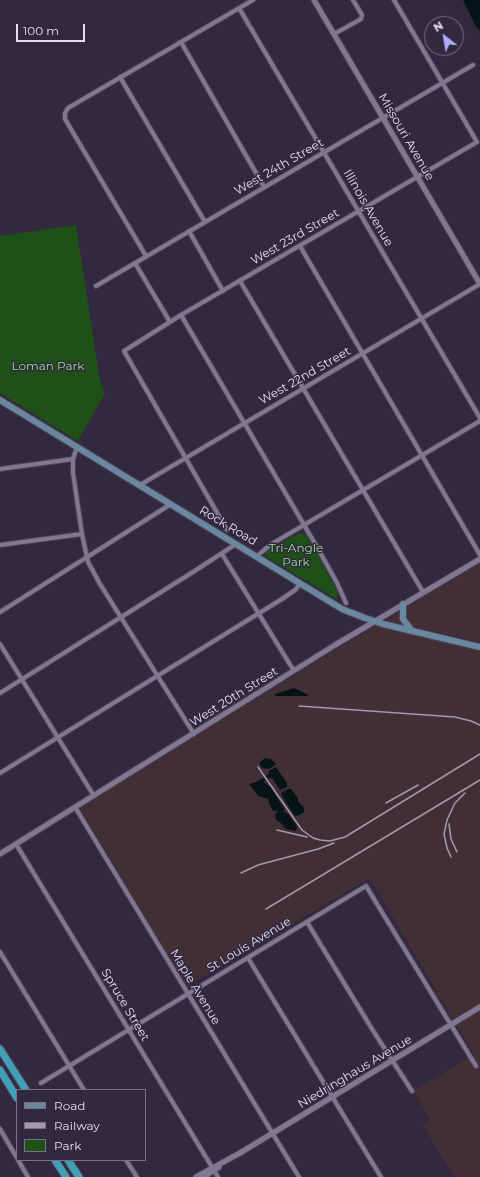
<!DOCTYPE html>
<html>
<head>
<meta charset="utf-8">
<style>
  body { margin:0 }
  #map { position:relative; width:480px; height:1177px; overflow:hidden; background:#322840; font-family:Montserrat,sans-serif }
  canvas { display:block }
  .legend { position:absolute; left:16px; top:1089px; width:130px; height:72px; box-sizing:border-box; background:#322840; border:1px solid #797085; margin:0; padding:5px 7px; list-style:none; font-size:12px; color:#e3ddec }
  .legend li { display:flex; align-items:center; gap:8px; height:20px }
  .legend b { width:20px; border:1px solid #797085 }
  .north { position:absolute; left:424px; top:16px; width:40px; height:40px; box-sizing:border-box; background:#322840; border:1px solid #797085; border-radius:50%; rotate:329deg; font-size:11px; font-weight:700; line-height:16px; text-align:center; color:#e3ddec }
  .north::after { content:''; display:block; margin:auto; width:14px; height:18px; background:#aeaefb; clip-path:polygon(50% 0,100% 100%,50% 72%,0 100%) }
  .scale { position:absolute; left:16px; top:24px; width:69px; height:18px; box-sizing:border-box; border:2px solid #e3ddec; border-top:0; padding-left:5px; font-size:12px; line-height:14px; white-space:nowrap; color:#e3ddec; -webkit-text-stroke:3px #322840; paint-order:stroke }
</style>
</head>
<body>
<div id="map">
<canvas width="480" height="1177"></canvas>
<ul class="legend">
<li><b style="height:5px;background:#6a87a0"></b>Road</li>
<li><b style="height:5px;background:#a19aac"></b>Railway</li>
<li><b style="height:11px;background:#1e5117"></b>Park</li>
</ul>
<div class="north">N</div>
<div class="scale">100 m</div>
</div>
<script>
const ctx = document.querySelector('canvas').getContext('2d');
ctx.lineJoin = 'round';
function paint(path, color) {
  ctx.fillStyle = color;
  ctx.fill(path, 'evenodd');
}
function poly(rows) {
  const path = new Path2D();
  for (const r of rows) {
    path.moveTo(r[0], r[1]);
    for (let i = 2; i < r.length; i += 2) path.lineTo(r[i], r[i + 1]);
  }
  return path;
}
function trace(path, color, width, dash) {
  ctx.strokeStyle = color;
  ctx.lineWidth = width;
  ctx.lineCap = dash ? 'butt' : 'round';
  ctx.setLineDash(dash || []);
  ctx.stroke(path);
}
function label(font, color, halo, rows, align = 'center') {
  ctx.font = font + ' Montserrat,sans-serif';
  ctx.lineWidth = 3;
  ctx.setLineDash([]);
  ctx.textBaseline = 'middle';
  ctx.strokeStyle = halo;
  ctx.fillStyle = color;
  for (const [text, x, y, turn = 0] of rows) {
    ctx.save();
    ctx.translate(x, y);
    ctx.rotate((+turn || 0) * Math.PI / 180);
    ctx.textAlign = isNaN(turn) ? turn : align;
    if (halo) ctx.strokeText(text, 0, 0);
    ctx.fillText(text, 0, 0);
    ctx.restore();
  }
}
paint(poly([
  [480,563,480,642,385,620],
  [376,625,480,650,480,1177,454,1177,422,1124,430,1119,416,1095,412,1091,474,1055,370,878,187,987,80,808]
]), '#422f36');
paint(poly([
  [76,225,100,381,105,393,78,441,0,393,0,236],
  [299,533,306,535,338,592,337,599,265,556,267,551]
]), '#1e5117');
paint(poly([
  [463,0,480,0,480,31,475,25],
  [294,688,307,694,308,696,275,696,275,694,278,693],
  [265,758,271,759,276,764,269,769,262,768,260,765,260,762],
  [276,767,287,783,287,787,280,790,272,778,268,778,266,776,269,773,269,771],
  [263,778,265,780,264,782,271,788,283,807,285,810,283,811,288,814,296,825,297,828,296,831,286,829,282,824,276,820,275,815,278,811,273,811,269,804,268,799,258,796,249,784,256,782],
  [288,789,291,789,298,798,298,801,304,808,304,812,300,815,295,816,285,801,281,793]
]), '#061418');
const minor = poly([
  [239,8,480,418],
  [334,34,361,19,362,15,353,0],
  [181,42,264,187],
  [120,77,205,222],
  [189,231,223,291],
  [300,246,480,555],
  [146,256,65,119,65,113,68,108,253,0],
  [135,263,170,322],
  [240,281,423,592],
  [96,286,473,65],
  [181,315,317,547,337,583,346,603],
  [77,447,73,459,73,473,82,534,88,562,100,584,194,734],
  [0,469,73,459],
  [140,485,480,284],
  [227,530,124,351,181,315,477,142,394,0],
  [0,545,82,534],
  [222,554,294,671],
  [257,556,270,545,480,421],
  [0,612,171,504],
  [0,644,94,796],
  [0,693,193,572,236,544],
  [0,773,282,599,295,590,301,583],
  [75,807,299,1177],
  [16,844,218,1177],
  [307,922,372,1029,412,1091],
  [0,952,84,1090],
  [248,958,381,1177],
  [41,1083,366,886,476,1066],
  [0,1129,17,1158],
  [18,1160,28,1177],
  [126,1160,137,1177]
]);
const tertiary = poly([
  [314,0,480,284],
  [0,854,335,645,480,559],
  [196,1177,240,1153,480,1007],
  [204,1177,219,1167]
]);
const secondary = poly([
  [0,400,342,609,365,618,383,624,480,647],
  [403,604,403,619,412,631]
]);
const trunk = poly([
  [0,1049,26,1090],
  [0,1070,17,1098],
  [55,1160,66,1177],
  [68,1160,79,1177]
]);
trace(minor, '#4e4559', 6);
trace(tertiary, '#4e4559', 7);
trace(secondary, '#4e4559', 8);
trace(trunk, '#4e4559', 9);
trace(minor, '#827792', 4);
trace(tertiary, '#827792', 5);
trace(secondary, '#6a87a0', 6);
trace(trunk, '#41a0b8', 7);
trace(poly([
  [299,706,455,717,471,721,480,725],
  [258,767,302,830,313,838,320,840,330,841,345,837,480,754],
  [386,803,418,785],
  [449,824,451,839,457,852],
  [277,830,307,837],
  [451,857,447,848,444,834,447,820,455,803,465,793],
  [241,873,258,865,318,849,334,843],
  [266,909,480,780]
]), '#a19aac', 1.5);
label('12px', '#e3ddec', '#322840', [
  ["Missouri Avenue",406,137,60],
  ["West 24th Street",279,167,-30],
  ["Illinois Avenue",368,208,60],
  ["West 23rd Street",295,237,-30],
  ["West 22nd Street",305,376,-30],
  ["Rock Road",228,526,31],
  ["West 20th Street",234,697,-32],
  ["St Louis Avenue",249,945,-31],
  ["Maple Avenue",195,987,59],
  ["Spruce Street",125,1005,59],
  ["Niedringhaus Avenue",355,1072,-31]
]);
label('12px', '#95e28a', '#322840', [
  ["Loman Park",48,366],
  ["Tri-Angle",296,548],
  ["Park",296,562]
]);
</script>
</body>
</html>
